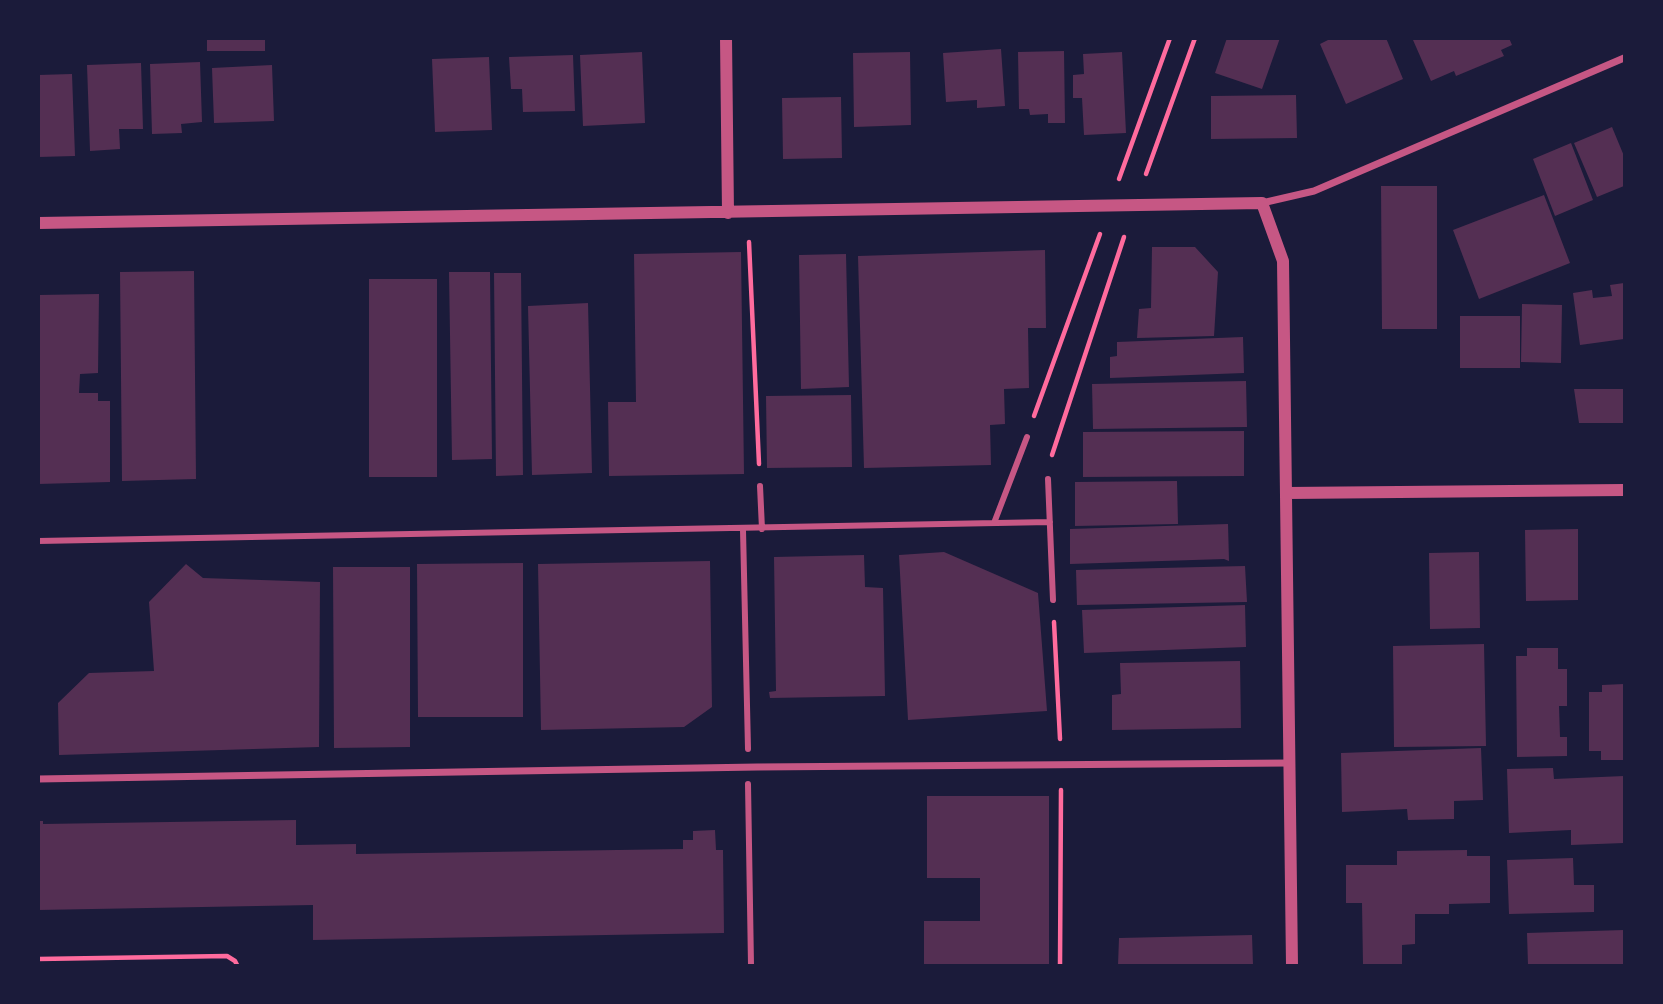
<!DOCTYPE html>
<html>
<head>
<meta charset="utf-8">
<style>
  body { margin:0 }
  #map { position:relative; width:1663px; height:1004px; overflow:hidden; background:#1b1b3a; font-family:"Alegreya Sans",sans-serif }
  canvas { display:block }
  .frame { position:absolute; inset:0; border:40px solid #1b1b3a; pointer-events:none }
</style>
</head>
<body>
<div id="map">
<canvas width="1663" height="1004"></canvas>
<div class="frame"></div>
</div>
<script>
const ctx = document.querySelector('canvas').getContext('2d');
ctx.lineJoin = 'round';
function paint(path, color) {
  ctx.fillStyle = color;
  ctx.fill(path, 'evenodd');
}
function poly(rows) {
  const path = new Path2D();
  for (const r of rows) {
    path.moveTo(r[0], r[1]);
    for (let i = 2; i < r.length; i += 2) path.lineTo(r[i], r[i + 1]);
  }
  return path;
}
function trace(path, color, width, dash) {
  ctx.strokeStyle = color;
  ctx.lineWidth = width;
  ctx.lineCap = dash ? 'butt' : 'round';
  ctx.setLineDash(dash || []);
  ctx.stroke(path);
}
paint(poly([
  [207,38,265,38,265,51,207,51],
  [1227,38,1280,38,1262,89,1215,73],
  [1332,38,1386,38,1403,79,1346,104,1320,44],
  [1416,38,1509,38,1512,45,1501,50,1504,56,1456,76,1454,71,1431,81,1413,40],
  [1001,49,1005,106,977,108,977,100,946,102,943,53],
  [1064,51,1065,123,1048,123,1048,114,1030,115,1029,109,1019,109,1018,52],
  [642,52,645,123,583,126,580,55],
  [910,52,911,125,854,127,853,53],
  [1122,52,1126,133,1084,135,1082,98,1073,98,1073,75,1084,74,1083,54],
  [573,55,575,111,523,112,522,89,511,89,509,57],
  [489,57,492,130,435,132,432,59],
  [200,62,202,122,181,124,182,133,152,134,150,64],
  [141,63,143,129,119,129,120,149,90,151,87,65],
  [272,65,274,121,214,123,212,68],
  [72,74,75,156,38,157,38,75],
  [1296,95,1297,138,1211,139,1211,96],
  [841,97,842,158,783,159,782,98],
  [1612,127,1624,156,1624,186,1597,197,1574,143],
  [1571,143,1593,200,1555,216,1533,159],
  [1381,186,1437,186,1437,329,1382,329],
  [1544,195,1570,263,1479,299,1453,230],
  [1152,247,1195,247,1218,272,1214,336,1137,338,1139,309,1151,308],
  [1045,250,1046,328,1028,328,1029,388,1004,389,1005,424,990,425,991,465,864,468,858,256],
  [741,252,744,474,609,476,608,402,636,402,634,254],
  [846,254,849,387,801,389,799,255],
  [194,271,196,479,122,481,120,272],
  [449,272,490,272,492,459,452,460],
  [494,273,521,273,523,475,496,476],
  [369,279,437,279,437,477,369,477],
  [1624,283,1624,339,1580,345,1573,293,1592,290,1593,298,1612,296,1610,285],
  [99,294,98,373,80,374,79,393,98,393,98,401,110,401,110,482,38,484,38,295],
  [588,303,592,473,532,475,528,306],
  [1522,304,1562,305,1561,363,1521,362],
  [1460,316,1520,316,1520,368,1460,368],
  [1243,337,1244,373,1110,378,1110,357,1117,356,1117,342],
  [1246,381,1247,427,1093,429,1092,384],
  [1574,389,1624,389,1624,423,1579,423],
  [851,395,852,467,767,468,766,396],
  [1244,431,1244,476,1083,477,1083,432],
  [1177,481,1178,524,1075,526,1075,482],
  [1228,524,1229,561,1224,559,1070,564,1070,529],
  [1578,529,1578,600,1526,601,1525,530],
  [944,552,1038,593,1047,711,908,720,899,555],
  [1479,552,1480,628,1430,629,1429,553],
  [864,555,865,587,883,588,885,696,770,698,769,692,776,691,774,557],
  [710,561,712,707,684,727,541,730,538,564],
  [523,563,523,717,418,717,417,564],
  [186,564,203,578,320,582,319,747,59,755,58,703,89,673,154,671,149,602],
  [1245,566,1247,602,1077,605,1076,570],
  [333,567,410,567,410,747,334,748],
  [1245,605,1246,647,1084,653,1082,610],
  [1484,644,1486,746,1394,747,1393,646],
  [1527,648,1558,648,1558,669,1567,669,1567,706,1559,706,1560,737,1567,737,1567,756,1517,757,1516,656,1527,656],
  [1240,661,1241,728,1112,730,1112,695,1121,694,1120,663],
  [1624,684,1624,760,1601,760,1601,751,1589,751,1589,692,1602,692,1602,685],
  [1481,748,1483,800,1454,801,1454,819,1408,820,1407,809,1342,812,1341,753],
  [1553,768,1554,779,1624,776,1624,843,1571,845,1571,830,1509,833,1507,769],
  [927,796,1049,796,1049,965,924,965,924,921,980,921,980,878,927,878],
  [296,820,296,845,356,844,356,854,683,849,683,840,693,840,693,831,715,830,716,850,723,850,724,933,313,940,313,905,38,910,38,821,43,821,43,824],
  [1467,850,1467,856,1490,856,1490,903,1449,904,1449,914,1415,914,1415,944,1402,945,1402,965,1363,965,1362,903,1346,903,1346,865,1397,865,1397,851],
  [1573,858,1574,885,1594,885,1594,912,1509,914,1507,860],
  [1624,930,1624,965,1528,965,1527,933],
  [1252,935,1253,965,1118,965,1119,938]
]), '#542f53');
trace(poly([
  [1146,174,1195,38],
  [1119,179,1170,38],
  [749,242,759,464],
  [1034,416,1100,234],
  [1052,455,1124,237],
  [1054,622,1060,739],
  [38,959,227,956,235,961,237,965],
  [1060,965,1061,790]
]), '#ff6b9d', 4.5);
trace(poly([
  [1048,479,1053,600],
  [760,486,762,529],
  [994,523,1027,437],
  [743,530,748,749],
  [38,541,1050,522],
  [748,784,751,965]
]), '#c65784', 6);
trace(poly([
  [1262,203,1314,191,1624,58],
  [38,779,757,767,1289,763]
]), '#c65784', 7);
trace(poly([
  [726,38,728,213],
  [38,223,1262,203,1283,261,1292,965],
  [1287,493,1624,490]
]), '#c65784', 12);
</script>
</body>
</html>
